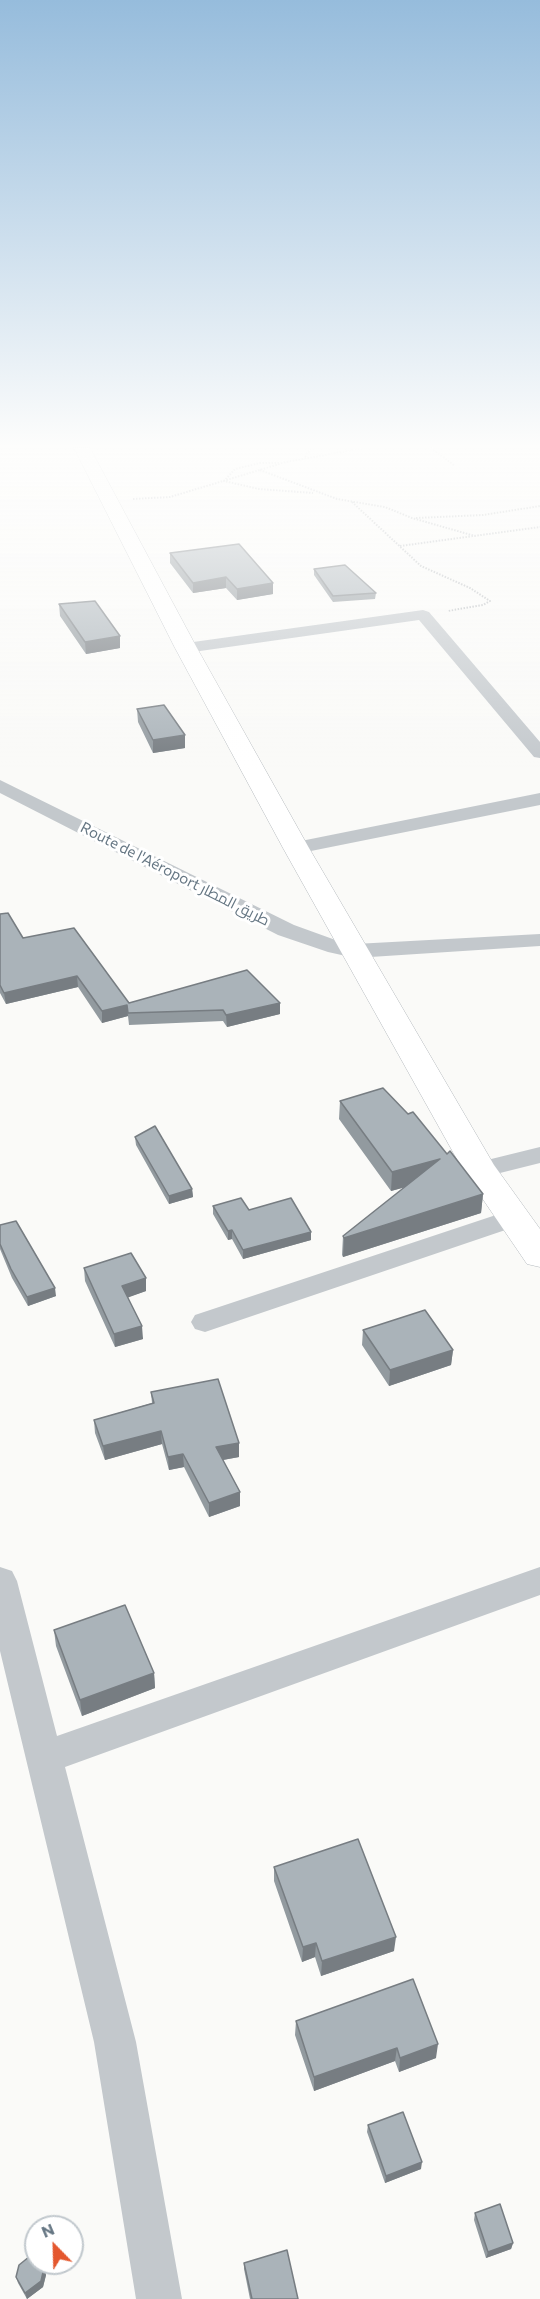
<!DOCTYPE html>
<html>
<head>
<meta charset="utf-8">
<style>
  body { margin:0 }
  #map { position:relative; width:540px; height:2299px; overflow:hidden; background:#fafaf8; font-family:Commissioner,sans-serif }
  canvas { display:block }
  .north { position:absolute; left:24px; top:2215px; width:60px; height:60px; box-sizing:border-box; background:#fff; border:2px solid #c1c8cd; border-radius:50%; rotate:337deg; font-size:16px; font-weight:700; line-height:24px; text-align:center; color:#657683 }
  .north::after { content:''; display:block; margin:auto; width:21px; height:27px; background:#e4572e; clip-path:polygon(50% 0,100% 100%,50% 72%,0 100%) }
</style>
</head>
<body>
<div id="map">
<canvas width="540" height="2299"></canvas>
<div class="north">N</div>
</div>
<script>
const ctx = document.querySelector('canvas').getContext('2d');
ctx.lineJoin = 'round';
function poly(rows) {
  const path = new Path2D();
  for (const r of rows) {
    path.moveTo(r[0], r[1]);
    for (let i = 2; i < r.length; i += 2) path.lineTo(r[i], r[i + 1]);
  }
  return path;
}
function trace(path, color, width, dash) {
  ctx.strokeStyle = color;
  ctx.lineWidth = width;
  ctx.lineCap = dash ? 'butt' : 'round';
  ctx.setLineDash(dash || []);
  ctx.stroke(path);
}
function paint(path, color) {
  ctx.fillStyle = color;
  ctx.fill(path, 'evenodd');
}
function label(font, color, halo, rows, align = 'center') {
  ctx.font = font + ' Commissioner,Cairo,sans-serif';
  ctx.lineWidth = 6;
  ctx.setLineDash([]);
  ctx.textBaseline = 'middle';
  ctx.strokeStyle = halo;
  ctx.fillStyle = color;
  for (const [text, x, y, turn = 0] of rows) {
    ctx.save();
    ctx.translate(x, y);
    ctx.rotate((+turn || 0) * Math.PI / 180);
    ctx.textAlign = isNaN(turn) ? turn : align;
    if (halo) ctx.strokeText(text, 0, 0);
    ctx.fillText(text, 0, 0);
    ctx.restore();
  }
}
const primary = poly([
  [74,448,90,448,197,648,309,848,494,1165,540,1229,540,1267,527,1264,463,1170,283,848,175,648,74,448]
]);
trace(primary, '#b5babe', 1);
trace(poly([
  [431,448,455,466],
  [305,457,311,448],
  [279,463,260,463,235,469,224,481,259,489,313,493],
  [260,470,337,499,385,507,412,518,475,536],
  [133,499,170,497,286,462,363,448],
  [352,502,421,566,470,588,490,601,483,605,448,611],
  [416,518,483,515,540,506],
  [400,546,540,527]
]), '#bbbfc2', 2, [1.5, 1.5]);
paint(poly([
  [423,610,429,612,540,742,540,758,534,757,419,620,186,653,178,648,186,643,423,610],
  [0,780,294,925,341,942,355,944,540,934,540,946,355,958,328,952,278,935,0,793,0,780],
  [540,793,540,805,296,854,289,852,286,848,289,844,296,842,540,793],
  [540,1147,540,1163,480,1178,471,1176,467,1170,471,1164,540,1147],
  [514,1209,523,1212,527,1218,523,1224,205,1332,195,1329,191,1322,195,1315,514,1209],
  [0,1567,12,1571,17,1581,57,1736,540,1567,540,1595,65,1767,136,2042,182,2299,136,2299,94,2042,0,1651,0,1567]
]), '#c3c8cc');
paint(primary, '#fff');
paint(poly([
  [170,553,273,594,237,600,226,588,193,593,170,563],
  [314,569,376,593,375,599,333,602,314,575],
  [59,604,120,648,86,654,60,616],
  [137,709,185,735,185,748,153,753,138,722],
  [0,914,23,938,129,1003,280,1003,280,1014,227,1027,223,1021,129,1025,128,1016,102,1023,78,987,6,1004,0,993],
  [340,1101,447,1154,483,1194,481,1213,343,1257,342,1255,343,1236,405,1187,391,1191,339,1119],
  [135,1137,192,1189,193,1197,169,1204,136,1145],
  [213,1206,249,1210,311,1240,243,1259,232,1239,228,1240,213,1214],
  [0,1225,56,1296,28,1306,12,1278,0,1249],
  [84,1268,146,1278,146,1291,128,1297,143,1339,115,1347,85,1281],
  [363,1330,453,1350,451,1365,389,1386,362,1345],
  [151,1392,239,1443,239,1457,223,1460,240,1492,240,1506,209,1517,184,1467,169,1470,162,1444,105,1460,95,1433,94,1420,152,1403],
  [54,1630,154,1673,155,1688,82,1716,56,1646],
  [274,1867,394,1951,321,1976,315,1957,302,1962,274,1881],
  [296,2021,436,2058,399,2072,395,2061,314,2091,295,2035],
  [368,2125,421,2169,385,2183,367,2132],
  [475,2213,513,2243,511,2249,486,2258,474,2220],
  [244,2263,298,2299,250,2299,244,2269],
  [44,2268,46,2275,43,2287,27,2299,18,2283,16,2277]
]), '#929a9f');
paint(poly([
  [226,577,226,588,193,593,193,583],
  [273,583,273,594,237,600,237,589],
  [120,636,120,648,86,654,85,642],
  [185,735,185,748,153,753,153,740],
  [77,976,78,987,6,1004,4,993],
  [280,1003,280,1014,227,1027,226,1015],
  [127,1005,128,1016,102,1023,102,1011],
  [440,1159,439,1178,391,1191,392,1172],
  [192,1189,193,1197,169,1204,169,1196],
  [483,1194,481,1213,343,1257,344,1238],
  [232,1230,232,1239,228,1240,228,1231],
  [311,1232,311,1240,243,1259,243,1250],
  [146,1278,146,1291,124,1299,122,1286],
  [55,1288,56,1296,28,1306,27,1297],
  [142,1326,143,1339,115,1347,114,1334],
  [453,1350,451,1365,389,1386,390,1370],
  [161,1431,162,1444,105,1460,103,1446],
  [239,1443,239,1457,217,1461,216,1447],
  [183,1454,184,1467,169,1470,168,1457],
  [240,1492,240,1506,209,1517,209,1503],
  [154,1673,155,1688,82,1716,80,1700],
  [396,1937,394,1951,321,1976,322,1961],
  [316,1943,315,1957,302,1962,303,1947],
  [438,2044,436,2058,399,2072,400,2058],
  [397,2048,395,2061,314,2091,314,2077],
  [422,2162,421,2169,385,2183,386,2176],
  [513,2243,511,2249,486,2258,488,2252],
  [44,2268,46,2275,43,2287,27,2299,25,2293]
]), '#777d82');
const building = poly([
  [239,544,273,583,237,589,226,577,193,583,170,553,239,544],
  [345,565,376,593,333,596,314,569,345,565],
  [95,601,120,636,85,642,59,604,95,601],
  [164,705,185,735,153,740,137,709,164,705],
  [8,913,23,938,74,928,129,1003,247,970,280,1003,226,1015,223,1010,128,1013,127,1005,102,1011,77,976,4,993,0,985,0,914,8,913],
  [383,1088,408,1114,413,1112,447,1154,450,1151,483,1194,344,1238,343,1236,440,1159,392,1172,340,1101,383,1088],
  [155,1126,192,1189,169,1196,135,1137,155,1126],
  [241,1198,249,1210,291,1198,311,1232,243,1250,232,1230,228,1231,213,1206,241,1198],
  [16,1221,55,1288,27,1297,11,1269,0,1244,0,1225,16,1221],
  [131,1253,146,1278,122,1286,142,1326,114,1334,84,1268,131,1253],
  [425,1310,453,1350,390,1370,363,1330,425,1310],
  [218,1379,239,1443,216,1447,240,1492,209,1503,183,1454,168,1457,161,1431,103,1446,94,1420,154,1403,151,1392,218,1379],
  [125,1605,154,1673,80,1700,54,1630,125,1605],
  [358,1839,396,1937,322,1961,316,1943,303,1947,274,1867,358,1839],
  [413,1979,438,2044,400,2058,397,2048,314,2077,296,2021,413,1979],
  [403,2112,422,2162,386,2176,368,2125,403,2112],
  [500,2204,513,2243,488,2252,475,2213,500,2204],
  [287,2250,298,2299,252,2299,244,2263,287,2250],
  [35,2252,36,2255,36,2263,41,2263,44,2268,41,2281,25,2293,16,2277,19,2265,35,2252]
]);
paint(building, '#aab3b9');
trace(building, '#777d82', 1.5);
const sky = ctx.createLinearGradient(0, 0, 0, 770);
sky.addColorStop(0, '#96bcdc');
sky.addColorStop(0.58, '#fdfdfc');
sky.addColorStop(1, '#fdfdfc00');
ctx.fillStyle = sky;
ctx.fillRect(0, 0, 540, 770);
label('15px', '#657683', '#fff', [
  ["Route de l'Aéroport طريق المطار",175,874,27]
]);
</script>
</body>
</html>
